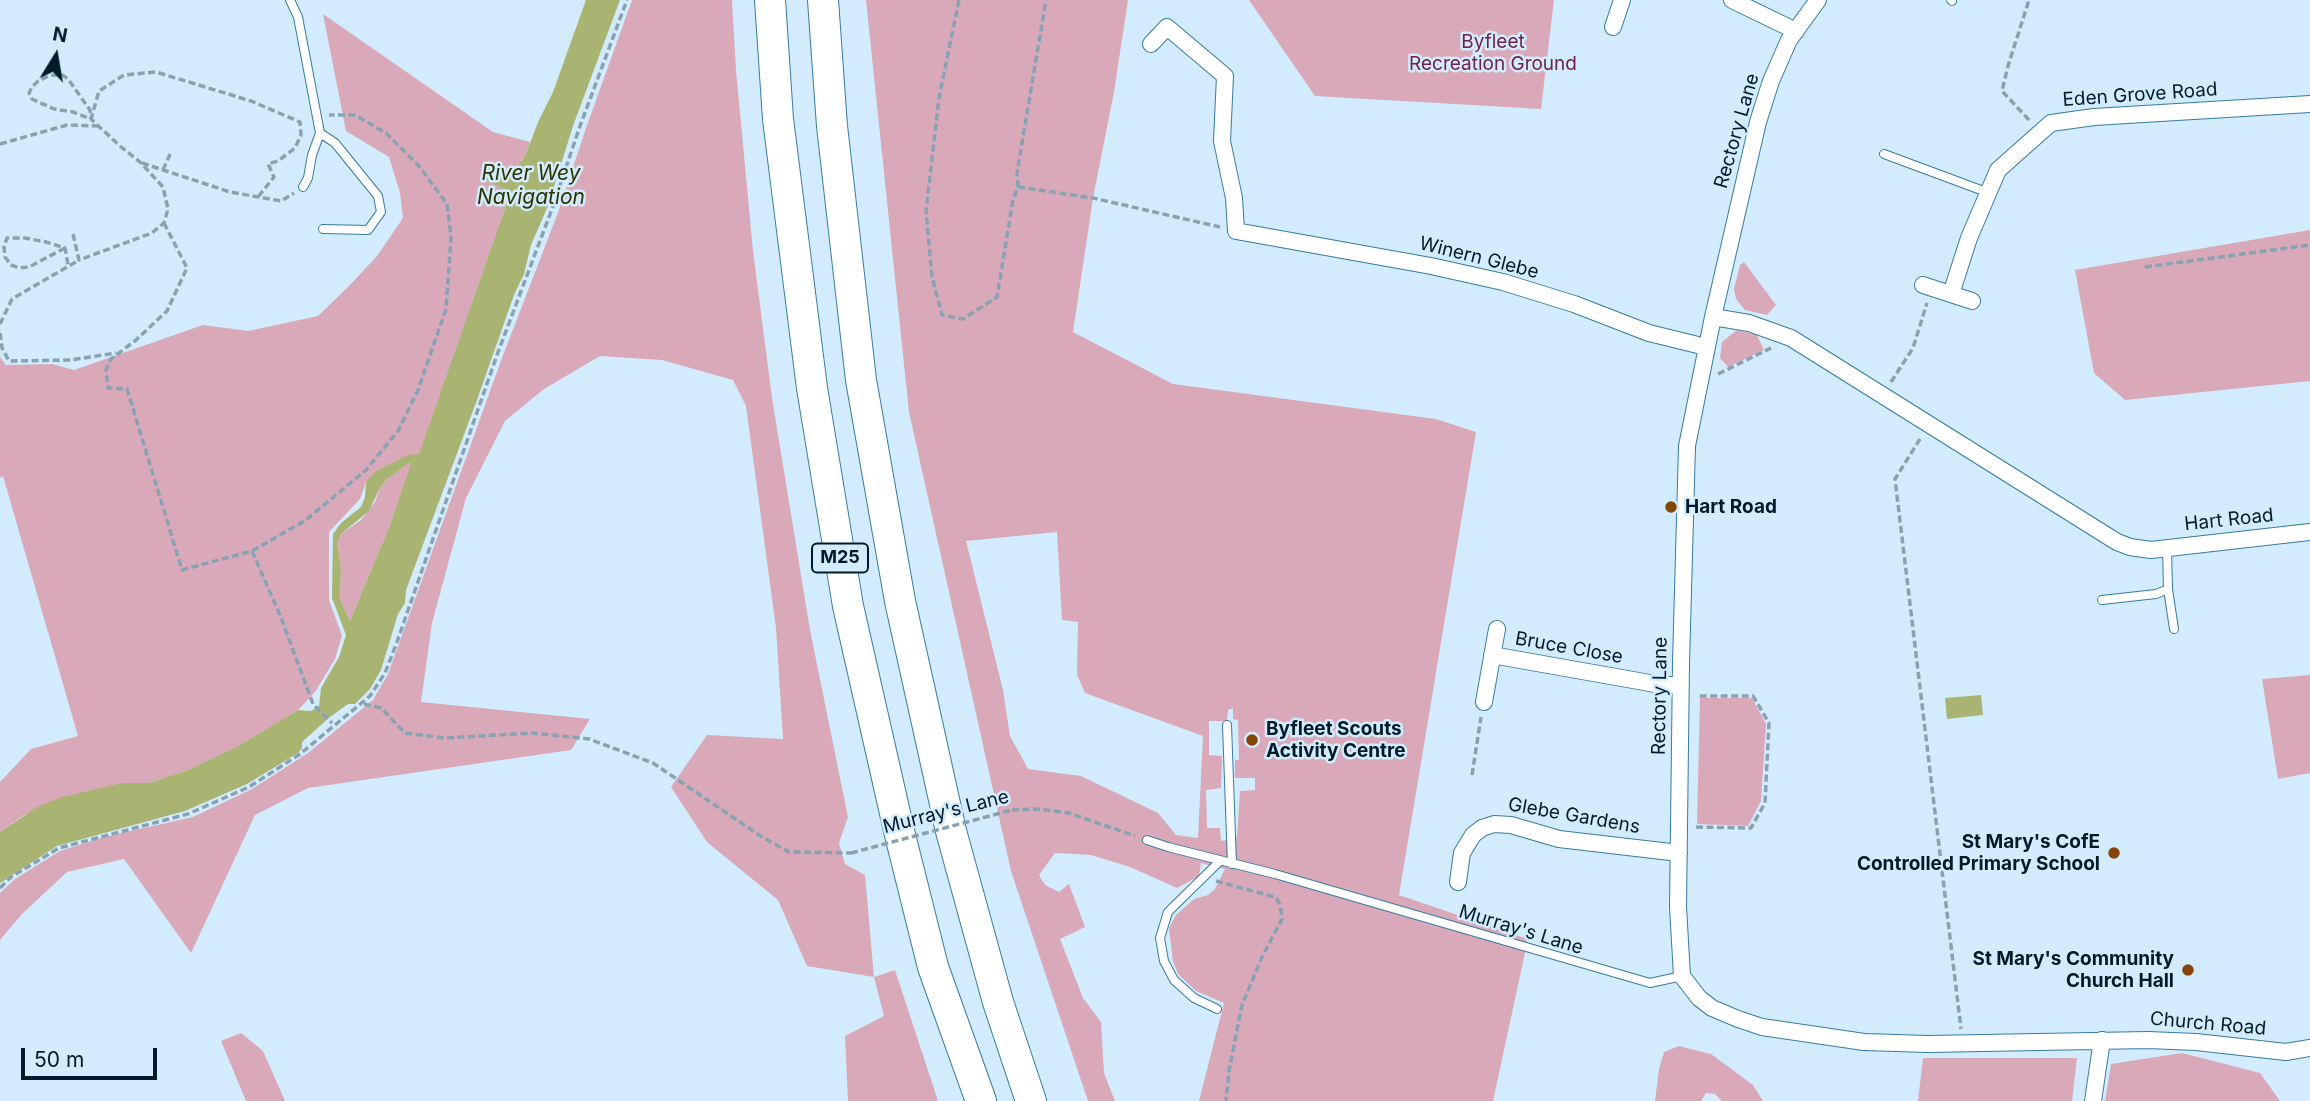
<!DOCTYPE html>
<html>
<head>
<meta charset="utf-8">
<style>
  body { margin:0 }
  #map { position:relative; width:2310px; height:1101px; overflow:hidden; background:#d2ecfe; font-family:Inter,sans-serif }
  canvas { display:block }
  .north { position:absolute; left:21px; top:21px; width:70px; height:70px; -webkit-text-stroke:5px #d2ecfe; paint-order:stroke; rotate:11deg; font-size:19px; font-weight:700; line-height:28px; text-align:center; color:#001b2a }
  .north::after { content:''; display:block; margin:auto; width:24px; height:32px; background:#001b2a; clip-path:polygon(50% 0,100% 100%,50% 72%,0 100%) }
  .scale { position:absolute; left:21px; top:1048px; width:136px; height:32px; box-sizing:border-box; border:4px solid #001b2a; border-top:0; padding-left:9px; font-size:21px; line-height:24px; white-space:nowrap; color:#001b2a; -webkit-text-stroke:5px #d2ecfe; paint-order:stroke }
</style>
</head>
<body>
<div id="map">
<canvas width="2310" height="1101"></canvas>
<div class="north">N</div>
<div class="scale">50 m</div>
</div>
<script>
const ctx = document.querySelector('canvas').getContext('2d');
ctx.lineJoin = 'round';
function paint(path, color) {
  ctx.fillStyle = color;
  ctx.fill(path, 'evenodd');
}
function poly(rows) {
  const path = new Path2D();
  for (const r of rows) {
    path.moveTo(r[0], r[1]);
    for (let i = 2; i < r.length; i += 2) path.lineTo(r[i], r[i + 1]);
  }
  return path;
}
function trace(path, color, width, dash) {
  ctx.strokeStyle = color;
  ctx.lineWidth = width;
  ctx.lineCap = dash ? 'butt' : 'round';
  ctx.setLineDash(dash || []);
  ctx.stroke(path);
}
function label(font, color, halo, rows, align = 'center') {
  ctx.font = font + ' Inter,sans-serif';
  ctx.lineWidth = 5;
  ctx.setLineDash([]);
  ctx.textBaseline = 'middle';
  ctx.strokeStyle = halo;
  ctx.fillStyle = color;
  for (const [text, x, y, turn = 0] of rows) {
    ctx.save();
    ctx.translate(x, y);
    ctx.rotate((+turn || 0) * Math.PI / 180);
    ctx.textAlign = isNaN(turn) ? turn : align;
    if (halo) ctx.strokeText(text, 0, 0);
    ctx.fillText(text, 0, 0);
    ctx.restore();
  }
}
paint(poly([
  [632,0,732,0,736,70,753,251,772,398,810,630,848,817,839,843,845,864,865,875,874,977,895,970,938,1101,848,1101,845,1036,884,1016,874,977,807,966,778,900,707,842,671,787,707,735,783,739,776,628,746,406,733,380,662,360,600,356,544,389,505,421,466,498,432,623,421,702,590,719,571,750,308,788,255,815,191,953,124,859,67,872,22,914,0,940,0,893,15,879,60,851,104,837,193,817,252,789,308,753,373,700,388,674,502,358,559,210,586,128],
  [866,0,1128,0,1114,92,1093,198,1073,332,1173,384,1436,419,1476,432,1399,895,1528,939,1493,1101,1199,1101,1224,1003,1196,991,1178,974,1173,961,1169,928,1176,915,1194,899,1208,895,1215,889,1225,869,1201,863,1199,876,1177,888,1130,867,1091,855,1055,853,1039,875,1045,885,1059,892,1069,884,1085,927,1060,939,1083,998,1101,1022,1104,1073,1115,1101,1088,1101,1011,871,909,412],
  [1057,532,1062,620,1078,622,1077,675,1085,693,1203,736,1198,838,1176,835,1158,813,1081,776,1028,769,1010,736,1003,690,966,541],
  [1233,708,1233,719,1238,720,1239,760,1235,760,1235,778,1255,778,1255,790,1240,791,1237,838,1221,841,1220,828,1207,828,1206,790,1221,788,1222,756,1209,755,1209,721,1227,721,1228,710],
  [1249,0,1554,0,1541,109,1315,96],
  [323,14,493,132,530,142,525,156,513,172,489,161,484,179,507,191,509,197,419,455,366,482,360,499,329,532,329,600,342,636,335,659,315,692,298,710,236,747,188,770,148,783,122,783,24,815,0,832,0,782,31,749,78,736,3,476,0,478,0,357,6,365,52,364,74,370,203,325,248,331,318,316,349,286,377,256,403,218,400,193,389,157,346,131],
  [2310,230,2310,381,2125,400,2094,373,2075,270],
  [1744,262,1776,305,1767,315,1745,310,1736,299,1734,289,1740,265],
  [1737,330,1757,335,1764,350,1728,367,1720,358,1722,342],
  [409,463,412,464,390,525,350,621,340,599,341,567,337,542,342,533,361,520,375,502,380,488,386,480],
  [2310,675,2310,773,2278,779,2262,679],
  [1700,698,1752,698,1766,724,1761,801,1748,826,1697,824],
  [241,1033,263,1051,285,1101,246,1101,221,1041],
  [1679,1046,1711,1054,1753,1085,1763,1101,1722,1101,1715,1094,1706,1093,1701,1101,1655,1101,1659,1069,1664,1052],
  [2182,1053,2260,1073,2280,1101,2105,1101,2111,1064],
  [1923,1058,2077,1058,2072,1101,1918,1101]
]), '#d9a9b9');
paint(poly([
  [586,0,620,0,573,126,548,206,531,245,524,274,514,295,477,400,406,590,405,603,398,614,381,670,370,689,355,704,348,704,330,717,302,742,302,748,298,753,247,784,185,811,57,846,0,883,0,832,37,807,62,797,122,783,148,783,188,770,236,747,298,710,311,711,319,706,321,688,339,657,346,635,332,598,333,534,341,523,361,507,365,497,366,482,376,471,408,455,419,454,509,197,507,191,484,179,490,161,513,172,525,156,539,120,553,92],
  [409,463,411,464,390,525,350,621,340,599,341,567,337,542,342,533,369,511,380,488,386,480],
  [1981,695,1983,715,1947,719,1945,698]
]), '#a9b472');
const lane = poly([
  [290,0,298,17,320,133,312,155,308,178,303,187],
  [1951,0,1952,1],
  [320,133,335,143,378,196,381,212,368,230,323,229],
  [1884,154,1989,193],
  [2168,589,2174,629],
  [2102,600,2156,594,2168,589,2167,548],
  [1227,725,1232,864],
  [1147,840,1168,847,1275,874,1650,983,1682,976],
  [1217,1009,1194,998,1174,980,1164,961,1160,938,1168,912,1220,861]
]);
const street = poly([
  [1732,0,1796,31],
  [1818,0,1789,40,1771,81,1758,122,1713,317,1687,446,1681,663,1678,907,1682,976,1699,998,1712,1008,1738,1019,1762,1027,1864,1042,1928,1044,2148,1040,2196,1042,2286,1052,2310,1048],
  [1613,27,1622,0],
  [1151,44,1167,27,1225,76,1222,141,1234,198,1236,231,1431,266,1503,282,1574,304,1649,333,1706,347],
  [1923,285,1972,301],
  [1951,294,1969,238,1998,170,2051,123,2094,117,2310,104],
  [1713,317,1749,323,1791,338,2117,542,2130,547,2151,550,2310,532],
  [1492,655,1661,685,1681,685],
  [1484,702,1497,629],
  [1458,882,1462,853,1473,835,1482,828,1494,824,1511,825,1559,839,1679,853],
  [2093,1101,2102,1040]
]);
const highway = poly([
  [770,0,778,119,812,388,848,606,900,835,933,967,981,1101],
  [823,0,832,126,861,380,900,601,951,831,998,1002,1031,1101]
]);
trace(lane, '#377ba2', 10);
trace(street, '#377ba2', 18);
trace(highway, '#377ba2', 32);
trace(poly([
  [959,0,939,98,926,211,932,277,942,315,963,319,997,297,1013,200,1018,187,1093,198,1220,227],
  [2029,120,2002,91,2008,66,2029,0],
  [0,144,67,125,98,126],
  [142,163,230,192,281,201,294,193],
  [163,170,171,152],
  [1018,187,1017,173,1046,0],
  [164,223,187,268,167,311,136,340,111,359,106,370,108,388,127,389,182,570,252,551,306,520,366,470,398,431,418,390,446,309,451,238,447,204,419,166,386,133,355,115,329,115],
  [73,234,79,260,152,233,164,223,168,209,163,187,140,162,120,146,91,119,90,110,68,79,61,74,48,76,37,82,32,87,29,93,32,99,54,109,73,112,91,119,99,91,124,75,156,72,251,101,300,122,301,135,295,148,278,161,268,164,274,177,258,197],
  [65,248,29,267,19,268,11,265,5,257,4,247,7,238,25,238,46,242,65,248,68,265],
  [2145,267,2310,245],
  [0,324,12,299,79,260],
  [0,333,2,348,9,361,71,360,116,353],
  [1718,374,1771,348],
  [1891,382,1913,348,1927,303],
  [1920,439,1895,479,1961,1029],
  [252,551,280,615,313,704,332,723],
  [364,704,381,708,405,733,444,738,533,733,589,739,653,763,762,837,789,852,851,853],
  [1472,775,1481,717],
  [1012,810,1038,809,1069,813,1135,836],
  [1696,827,1751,828,1765,803,1769,723,1753,696,1697,696],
  [1216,881,1275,897,1280,904,1282,919,1262,957,1242,1005,1229,1071,1226,1101],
  [0,888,11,877,59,848,188,814,249,787,300,754,370,696,385,673,397,642,497,355,552,209,580,126,627,0]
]), '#88a2b3', 3.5, [7, 3.5]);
trace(lane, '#fff', 8);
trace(street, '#fff', 16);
trace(highway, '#fff', 30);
trace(poly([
  [851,853,1012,810]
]), '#88a2b3', 3.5, [7, 3.5]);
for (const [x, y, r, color] of [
  [1671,507,7,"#844507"],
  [1252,740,7,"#844507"],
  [2114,853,7,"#844507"],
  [2188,970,7,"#844507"]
]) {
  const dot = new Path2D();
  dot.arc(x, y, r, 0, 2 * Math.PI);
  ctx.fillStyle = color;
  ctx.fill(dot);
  trace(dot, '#d2ecfe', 2.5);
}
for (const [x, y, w] of [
  [840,558,56]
]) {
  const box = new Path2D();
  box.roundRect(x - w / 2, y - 14.5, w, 29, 5);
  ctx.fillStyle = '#d2ecfe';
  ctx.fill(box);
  trace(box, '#001b2a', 2);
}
label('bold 18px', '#001b2a', null, [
  ["M25",840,558]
]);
label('19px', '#732146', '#d2ecfe', [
  ["Byfleet",1493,42],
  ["Recreation Ground",1493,64]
]);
label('19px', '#001b2a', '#d2ecfe', [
  ["Eden Grove Road",2140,95,-4],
  ["Rectory Lane",1737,131,-74],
  ["Winern Glebe",1479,258,14],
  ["Hart Road",2229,520,-6],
  ["Bruce Close",1569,648,10],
  ["Rectory Lane",1660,696,-89],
  ["Murray's Lane",946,812,-14],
  ["Glebe Gardens",1574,816,10],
  ["Murray's Lane",1521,930,17],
  ["Church Road",2208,1024,5]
]);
label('bold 19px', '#001b2a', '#d2ecfe', [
  ["Hart Road",1685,507],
  ["Byfleet Scouts",1266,729],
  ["Activity Centre",1266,751],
  ["St Mary's CofE",2100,842,"right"],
  ["Controlled Primary School",2100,864,"right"],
  ["St Mary's Community",2174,959,"right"],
  ["Church Hall",2174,981,"right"]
], 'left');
label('italic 21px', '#2e3400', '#d2ecfe', [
  ["River Wey",531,174],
  ["Navigation",531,198]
]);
</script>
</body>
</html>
